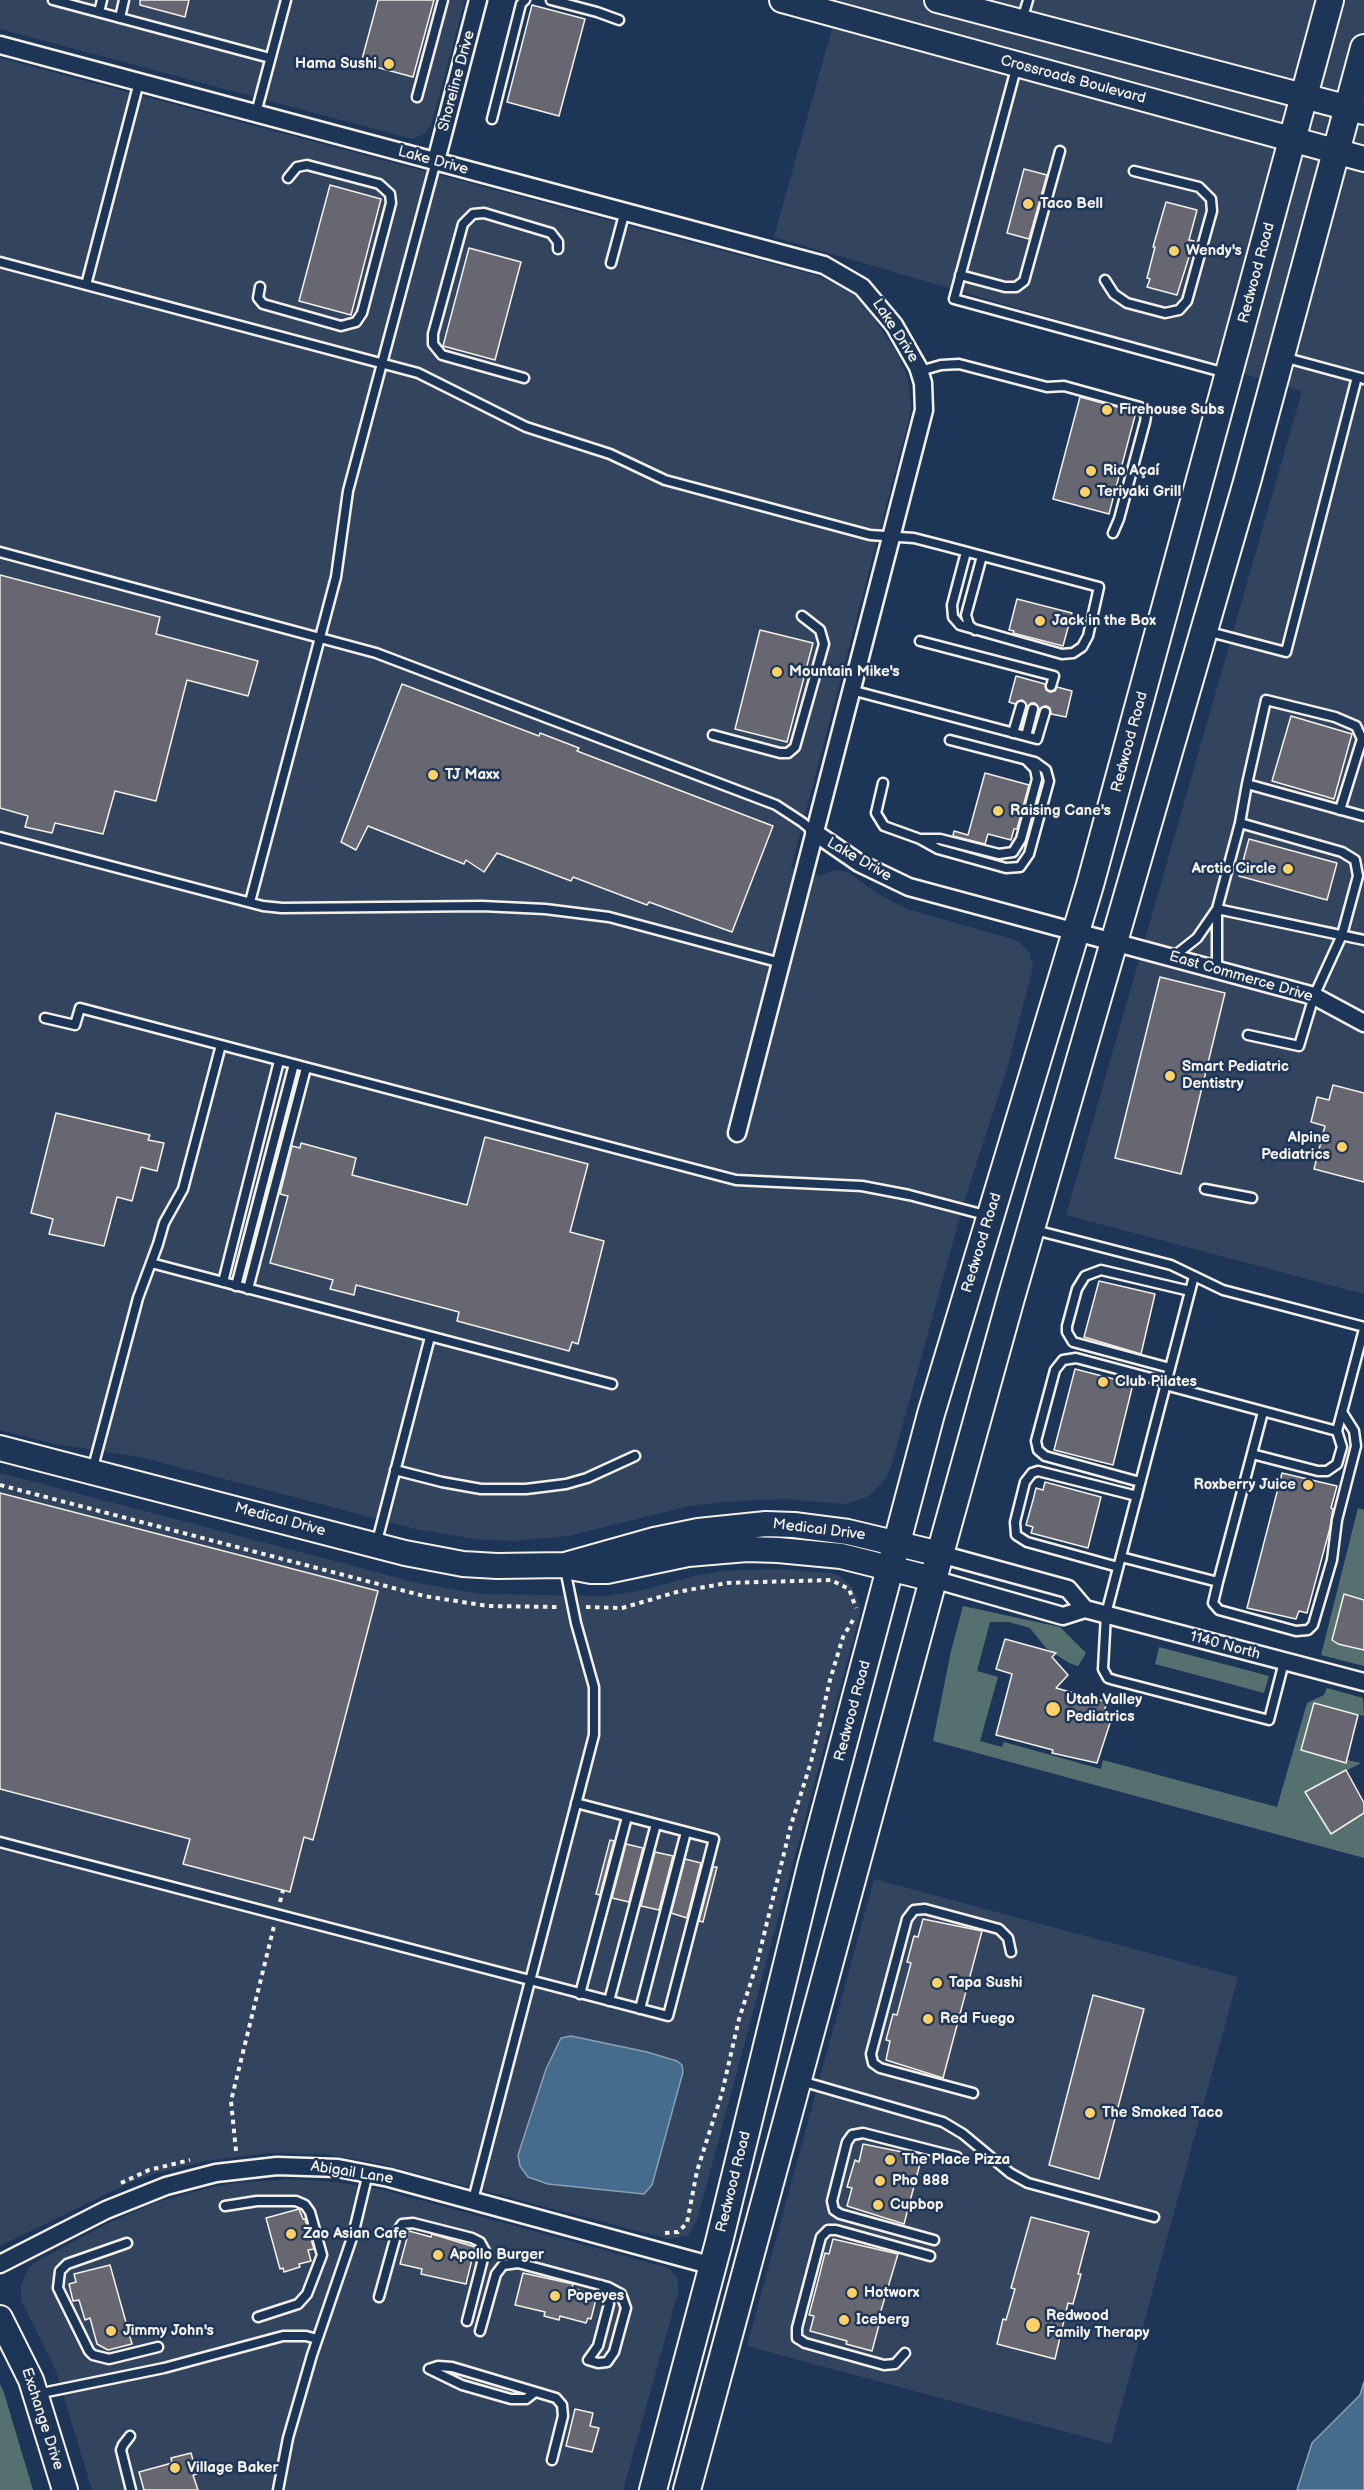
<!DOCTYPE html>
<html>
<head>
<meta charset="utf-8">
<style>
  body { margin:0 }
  canvas { display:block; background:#1d3557 }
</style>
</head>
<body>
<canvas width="1364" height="2490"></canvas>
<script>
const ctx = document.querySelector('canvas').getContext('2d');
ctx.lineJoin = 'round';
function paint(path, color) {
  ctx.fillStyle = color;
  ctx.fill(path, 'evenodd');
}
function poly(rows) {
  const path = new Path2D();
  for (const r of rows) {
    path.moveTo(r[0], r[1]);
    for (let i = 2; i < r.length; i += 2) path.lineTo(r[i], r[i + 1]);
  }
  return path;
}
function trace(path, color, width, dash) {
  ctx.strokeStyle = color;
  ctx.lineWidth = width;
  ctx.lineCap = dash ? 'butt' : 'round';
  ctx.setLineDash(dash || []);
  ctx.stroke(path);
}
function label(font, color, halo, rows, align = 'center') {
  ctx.font = font + ' "Balsamiq Sans",sans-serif';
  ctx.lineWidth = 5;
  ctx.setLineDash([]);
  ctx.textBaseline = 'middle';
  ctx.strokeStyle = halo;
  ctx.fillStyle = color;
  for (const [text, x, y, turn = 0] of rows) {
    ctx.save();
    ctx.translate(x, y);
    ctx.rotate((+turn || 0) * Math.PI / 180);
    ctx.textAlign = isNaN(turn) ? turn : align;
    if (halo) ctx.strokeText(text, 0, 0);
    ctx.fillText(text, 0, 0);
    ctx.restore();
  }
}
paint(poly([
  [0,0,465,0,431,126,424,134,412,139,0,29],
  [840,0,1364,0,1364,1294,1066,1215,1302,391,774,237],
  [0,58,818,276,843,286,865,305,897,353,908,379,911,406,909,419,791,868,820,876,834,870,848,872,878,894,907,909,1012,939,1019,942,1029,952,1033,967,1006,1072,964,1202,891,1467,886,1478,869,1496,846,1504,783,1499,723,1502,689,1506,568,1536,514,1541,482,1540,420,1530,140,1457,54,1444,0,1430],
  [0,1473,418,1583,481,1594,607,1596,638,1591,699,1575,723,1571,778,1569,831,1573,839,1576,852,1587,860,1605,860,1614,697,2220,688,2236,669,2239,373,2162,325,2154,267,2153,205,2161,154,2174,131,2182,0,2246],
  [874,1879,1238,1977,1111,2444,747,2346],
  [290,2179,336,2182,383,2190,669,2268,677,2278,679,2289,623,2490,92,2490,56,2371,21,2300,21,2285,28,2269,34,2263,105,2225,154,2203,208,2188,237,2183]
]), '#33445e');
paint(poly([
  [1358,1508,1364,1510,1364,1600,1344,1595,1332,1640,1338,1644,1364,1650,1364,1666,1321,1655],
  [963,1606,1060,1627,1086,1653,1078,1666,1069,1663,1046,1648,1030,1628,1009,1622,990,1622,977,1671,998,1677,980,1741,1002,1747,1004,1742,1101,1769,1103,1760,1277,1807,1307,1703,1324,1695,1327,1688,1363,1698,1364,1716,1314,1703,1301,1750,1361,1763,1305,1792,1331,1834,1364,1813,1364,1858,933,1741,951,1651],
  [1159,1647,1269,1676,1264,1693,1155,1664],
  [0,2384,4,2393,33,2490,0,2490]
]), '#55706e');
const water = poly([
  [571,2036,647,2052,677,2061,682,2065,683,2072,652,2185,644,2194,548,2184,528,2177,520,2166,518,2155,546,2069,561,2038,571,2036],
  [1364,2382,1364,2490,1297,2490,1312,2443,1360,2395,1364,2382]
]);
paint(water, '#456c8d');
trace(water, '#8ba1b1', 1.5);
const building = poly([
  [140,0,189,0,185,17,140,5,140,0],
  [378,0,434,0,413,77,361,63,378,0],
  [532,5,585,19,559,116,507,102,532,5],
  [1024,169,1047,175,1029,239,1007,233,1024,169],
  [330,185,381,199,351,315,299,301,330,185],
  [1166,202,1197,210,1189,240,1194,241,1177,295,1147,287,1150,279,1147,278,1155,247,1153,247,1166,202],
  [469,248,521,262,495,360,443,346,469,248],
  [1080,397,1136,412,1109,514,1053,499,1080,397],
  [0,575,160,617,156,634,258,661,248,696,187,680,156,801,115,791,103,834,55,823,52,833,25,827,28,816,0,808,0,575],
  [1017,599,1072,613,1063,646,1013,633,1014,631,1009,630,1017,599],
  [760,630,813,643,787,742,735,729,760,630],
  [1016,676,1045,684,1046,690,1050,692,1055,691,1057,687,1072,691,1066,717,1051,714,1050,708,1046,706,1039,709,1035,703,1031,703,1027,707,1022,700,1015,704,1009,702,1016,676],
  [402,684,539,736,540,733,579,748,577,751,773,826,732,932,649,902,647,905,573,877,571,881,497,853,484,872,466,860,464,864,368,826,356,850,341,842,402,684],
  [1291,716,1352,734,1334,799,1272,781,1291,716],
  [985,773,1029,785,1017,829,1014,829,1011,840,988,834,985,844,953,836,954,831,968,835,985,773],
  [1249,839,1337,863,1327,900,1239,876,1249,839],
  [1160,977,1225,993,1181,1174,1115,1158,1160,977],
  [1333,1085,1364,1093,1364,1182,1314,1169,1325,1126,1311,1122,1317,1097,1329,1100,1333,1085],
  [56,1113,150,1135,148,1140,164,1143,157,1171,141,1167,132,1201,117,1197,104,1246,49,1234,53,1219,31,1213,56,1113],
  [485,1137,588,1164,570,1232,604,1241,578,1344,572,1342,569,1351,457,1321,459,1312,356,1285,354,1295,330,1289,333,1280,270,1263,288,1196,280,1194,292,1146,300,1148,301,1143,356,1158,352,1175,467,1205,485,1137],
  [1099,1281,1155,1294,1141,1354,1084,1337,1099,1281],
  [1075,1369,1133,1384,1113,1465,1054,1450,1075,1369],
  [1282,1473,1337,1486,1331,1508,1333,1509,1330,1528,1307,1613,1299,1611,1296,1619,1247,1608,1282,1473],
  [1045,1482,1101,1497,1088,1548,1031,1533,1033,1527,1026,1525,1033,1500,1036,1488,1043,1490,1045,1482],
  [0,1493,378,1591,313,1840,304,1837,290,1892,183,1864,190,1839,0,1789,0,1493],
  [1344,1594,1364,1600,1364,1650,1338,1644,1332,1640,1344,1594],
  [1005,1639,1056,1653,1052,1657,1068,1675,1056,1688,1107,1702,1104,1712,1110,1714,1110,1723,1097,1763,1052,1753,1053,1750,996,1735,1012,1674,996,1669,1005,1639],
  [1314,1703,1358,1715,1346,1763,1301,1750,1314,1703],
  [1346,1770,1364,1803,1364,1813,1331,1834,1305,1792,1346,1770],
  [610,1840,614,1841,600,1895,596,1894,610,1840],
  [626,1844,643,1848,629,1902,612,1898,626,1844],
  [655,1852,673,1856,659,1910,641,1906,655,1852],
  [685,1859,701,1863,687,1918,671,1913,685,1859],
  [713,1867,717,1867,703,1922,699,1921,713,1867],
  [923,1919,982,1931,943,2078,886,2060,890,2041,886,2040,893,2014,897,2015,911,1963,907,1962,914,1936,918,1937,923,1919],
  [1093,1995,1144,2009,1099,2179,1049,2165,1093,1995],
  [863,2144,922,2156,904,2224,847,2206,852,2188,847,2187,855,2160,859,2162,863,2144],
  [299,2209,303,2219,305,2219,314,2249,308,2250,311,2261,299,2264,300,2267,284,2272,283,2268,280,2269,266,2218,299,2209],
  [1031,2217,1089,2232,1078,2274,1081,2274,1073,2304,1068,2303,1055,2359,997,2344,1003,2319,1006,2320,1015,2289,1011,2288,1031,2217],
  [409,2231,431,2237,432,2234,475,2247,466,2284,421,2274,422,2269,400,2264,409,2231],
  [833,2239,898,2254,877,2324,879,2325,872,2351,846,2344,847,2341,810,2331,814,2316,809,2315,819,2277,825,2253,829,2254,833,2239],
  [110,2265,132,2344,108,2350,97,2344,90,2318,85,2320,79,2300,73,2301,69,2284,76,2282,74,2274,110,2265],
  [523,2273,573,2284,572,2288,594,2294,593,2298,596,2299,591,2319,588,2318,586,2323,560,2316,559,2320,544,2316,545,2312,515,2305,523,2273],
  [575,2409,593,2413,590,2426,599,2428,592,2452,566,2446,575,2409],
  [191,2453,197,2474,193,2475,198,2490,144,2490,139,2472,172,2463,171,2458,191,2453]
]);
paint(building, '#666770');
trace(building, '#f4f1e8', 1.5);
const lane = poly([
  [53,0,270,58],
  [551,0,597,12,619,20],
  [99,12,102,0],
  [120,18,124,0],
  [1022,20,1028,0],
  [1017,65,954,299,1226,373],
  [417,97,443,0],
  [256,113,286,0],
  [492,119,521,4,525,0],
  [0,262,418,373,526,427,610,454,665,480,870,535,914,538,945,546,1099,587,1088,636,1082,647,1073,653,1062,654,960,625,953,617,952,605,966,552],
  [611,263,625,211],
  [960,275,1005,287,1016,287,1024,281,1060,151],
  [1105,280,1114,294,1127,303,1165,313,1179,310,1187,301,1212,211,1211,199,1199,187,1134,171],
  [86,285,139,82],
  [260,287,258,298,263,304,341,326,356,322,362,313,391,203,390,194,379,184,307,165,297,167,288,178],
  [1283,357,1364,379],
  [920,371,941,365,959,364,1047,387,1064,386,1140,407,1146,416,1145,422,1119,519,1113,533],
  [524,378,442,355,433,344,433,334,463,224,473,214,484,213,551,233,558,242,558,249],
  [0,552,376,653,776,805,802,822,814,832],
  [975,630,969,625,966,615,982,556],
  [1206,631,1286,652,1357,377],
  [920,641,1054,676,1051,686],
  [851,690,1037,739,1045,712],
  [1013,733,1021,706],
  [713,735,780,753,788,753,795,747,824,644,820,630,802,616],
  [1026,736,1033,709],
  [883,783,876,813,884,826,920,839,938,849,1006,868,1020,867,1029,854,1049,781,1046,770,1035,762,950,740],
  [1247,784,1266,700,1335,717,1356,726,1362,739,1340,810],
  [1240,823,1342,852,1355,860,1358,876,1342,935,1314,996,1299,1046,1248,1035],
  [0,837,263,906,282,908,482,906,545,909,609,917,781,963],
  [920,839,940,839,999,854,1013,852,1021,839,1037,779,1035,769,1028,762],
  [250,902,336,577,348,491,436,161],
  [1217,909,1364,940],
  [1217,909,1217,970],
  [1173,957,1197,938,1217,909,1240,823,1247,784,1363,816],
  [45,1018,75,1025,80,1008,736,1180,862,1186,909,1195,989,1216],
  [1205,1189,1252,1198],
  [1035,1230,1171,1265,1223,1290,1364,1327],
  [151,1263,612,1384],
  [1194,1276,1106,1614,1103,1669,1108,1678,1114,1680,1269,1720,1284,1662],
  [223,1282,279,1061],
  [236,1286,294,1064],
  [248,1289,306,1068],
  [1170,1368,1073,1342,1067,1332,1067,1326,1077,1289,1085,1276,1101,1270,1190,1291],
  [1165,1385,1337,1431,1364,1329],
  [1252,1454,1318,1471,1327,1471,1337,1464,1342,1447,1337,1431],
  [395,1470,442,1482,481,1489,526,1489,566,1484,587,1478,635,1456],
  [92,1471,138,1298,158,1244,164,1223,183,1189,221,1045],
  [1140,1482,1045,1456,1038,1450,1036,1441,1055,1370,1063,1360,1076,1358,1166,1382],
  [376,1545,430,1337],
  [1121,1557,1218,1582,1263,1412],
  [1118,1567,1027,1542,1016,1535,1015,1522,1025,1482,1032,1473,1038,1471,1137,1496],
  [1218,1582,1213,1603,1219,1610,1296,1631,1308,1630,1313,1625,1332,1560,1337,1520,1356,1446,1354,1431,1342,1412],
  [0,1842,668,2016,714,1839,576,1803],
  [580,1994,627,1817],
  [609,2001,656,1824],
  [640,2009,686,1832],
  [801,2081,943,2122,963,2134,1010,2173,1028,2183,1154,2217],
  [973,2093,880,2068,873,2063,871,2054,907,1919,914,1910,925,1909,999,1929,1008,1938,1011,1952],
  [473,2200,594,1735,594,1687,576,1623,565,1569],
  [225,2206,257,2201,296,2201,305,2205,310,2212,322,2255,307,2294,298,2304,258,2317],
  [934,2240,840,2214,834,2210,832,2201,847,2142,852,2135,863,2133,957,2157],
  [127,2243,67,2264,60,2271,58,2288,89,2351,93,2355,109,2359,158,2347],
  [379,2297,397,2232,402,2224,413,2223,472,2238,480,2242,485,2251,467,2321],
  [480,2331,496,2274,503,2265,518,2263,608,2287,621,2294,626,2308,614,2352,607,2362,598,2363,588,2360,598,2346,609,2304,606,2291,601,2285],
  [905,2353,895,2364,884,2365,805,2343,797,2338,797,2328,821,2237,828,2230,836,2230,930,2256],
  [429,2369,438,2366,452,2367,556,2398,562,2405,563,2416,552,2460],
  [429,2369,462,2385,511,2399,526,2399,535,2392],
  [37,2394,164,2368,283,2336,306,2336,317,2339],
  [130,2436,123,2445,121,2450,131,2490],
  [278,2490,288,2438,312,2355,353,2235,368,2173]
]);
const street = poly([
  [0,45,824,265,862,287,894,325,918,367,923,383,924,410,737,1133],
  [436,161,478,0],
  [814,832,859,863,909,887,1314,996,1364,1023],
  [940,1554,1068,1589,1085,1609],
  [933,1579,1063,1616,1085,1609,1364,1682],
  [0,2264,106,2210,166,2186,216,2173,277,2166,338,2168,389,2178,713,2266]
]);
const secondary = poly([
  [782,0,1364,159],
  [937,0,1364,112],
  [0,1448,405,1553,463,1564,497,1566,565,1565,654,1540,698,1531,766,1524,794,1525,848,1532,940,1554],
  [570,1567,591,1571,607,1571,688,1554,747,1549,778,1550,841,1556,933,1579],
  [0,2318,31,2380,65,2490]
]);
const primary = poly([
  [653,2490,719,2242,811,1866,931,1414,1090,885,1330,0],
  [687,2490,940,1554,1011,1298,1247,482,1364,48]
]);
trace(lane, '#f4f1e8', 13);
trace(street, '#f4f1e8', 21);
trace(secondary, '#f4f1e8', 28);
trace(primary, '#f4f1e8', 30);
trace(poly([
  [0,1485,424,1596,488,1606,560,1607],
  [586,1607,622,1608,677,1592,727,1583,831,1580,849,1589,856,1608],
  [280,1902,283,1890],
  [236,2151,231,2101,274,1926],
  [121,2183,149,2170,190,2160],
  [665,2233,678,2232,687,2223,697,2171,722,2093,739,2019,757,1963,791,1825,811,1762,830,1680,843,1637,853,1620]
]), '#f4f1e8', 4, [4.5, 4.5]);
trace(lane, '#1d3557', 8);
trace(street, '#1d3557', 16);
trace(secondary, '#1d3557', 24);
trace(primary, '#1d3557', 26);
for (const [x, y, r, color] of [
  [389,64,6,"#ffd166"],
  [1028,204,6,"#ffd166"],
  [1174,251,6,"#ffd166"],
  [1107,410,6,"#ffd166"],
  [1091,471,6,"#ffd166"],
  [1085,492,6,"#ffd166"],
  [1040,621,6,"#ffd166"],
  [777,672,6,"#ffd166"],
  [433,775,6,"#ffd166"],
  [998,811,6,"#ffd166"],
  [1288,869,6,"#ffd166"],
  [1170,1076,6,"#ffd166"],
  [1342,1147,6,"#ffd166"],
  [1103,1382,6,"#ffd166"],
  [1308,1485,6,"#ffd166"],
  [1053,1709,8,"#ffd166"],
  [937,1983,6,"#ffd166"],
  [928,2019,6,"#ffd166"],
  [1090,2113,6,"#ffd166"],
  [890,2160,6,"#ffd166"],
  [880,2181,6,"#ffd166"],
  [878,2205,6,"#ffd166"],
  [291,2234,6,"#ffd166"],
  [438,2255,6,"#ffd166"],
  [852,2293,6,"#ffd166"],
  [555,2296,6,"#ffd166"],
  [844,2320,6,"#ffd166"],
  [1033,2325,8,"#ffd166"],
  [111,2331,6,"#ffd166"],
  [175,2468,6,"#ffd166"]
]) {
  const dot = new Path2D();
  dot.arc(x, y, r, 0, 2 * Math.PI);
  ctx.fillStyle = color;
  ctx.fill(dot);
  trace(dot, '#1d3557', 2);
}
label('bold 15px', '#f4f1e8', '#1d3557', [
  ["Hama Sushi",377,64,"right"],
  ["Taco Bell",1040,204],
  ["Wendy's",1186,251],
  ["Firehouse Subs",1119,410],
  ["Rio Açaí",1103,471],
  ["Teriyaki Grill",1097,492],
  ["Jack in the Box",1052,621],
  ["Mountain Mike's",789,672],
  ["TJ Maxx",445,775],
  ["Raising Cane's",1010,811],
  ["Arctic Circle",1276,869,"right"],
  ["Smart Pediatric",1182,1067],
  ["Dentistry",1182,1084],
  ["Alpine",1330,1138,"right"],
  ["Pediatrics",1330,1155,"right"],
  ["Club Pilates",1115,1382],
  ["Roxberry Juice",1296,1485,"right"],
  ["Utah Valley",1066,1700],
  ["Pediatrics",1066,1717],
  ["Tapa Sushi",949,1983],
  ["Red Fuego",940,2019],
  ["The Smoked Taco",1102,2113],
  ["The Place Pizza",902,2160],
  ["Pho 888",892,2181],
  ["Cupbop",890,2205],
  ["Zao Asian Cafe",303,2234],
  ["Apollo Burger",450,2255],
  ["Hotworx",864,2293],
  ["Popeyes",567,2296],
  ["Redwood",1046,2316],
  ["Family Therapy",1046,2333],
  ["Iceberg",856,2320],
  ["Jimmy John's",123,2331],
  ["Village Baker",187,2468]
], 'left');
label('15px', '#f4f1e8', '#1d3557', [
  ["Crossroads Boulevard",1073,80,15],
  ["Shoreline Drive",457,81,-75],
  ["Lake Drive",433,161,15],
  ["Redwood Road",1257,273,-75],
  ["Lake Drive",895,331,57],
  ["Redwood Road",1130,742,-75],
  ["Lake Drive",859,860,30],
  ["East Commerce Drive",1241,977,16],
  ["Redwood Road",982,1243,-73],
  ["Medical Drive",280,1520,15],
  ["Medical Drive",819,1530,7],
  ["1140 North",1225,1646,15],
  ["Redwood Road",853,1711,-75],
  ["Abigail Lane",352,2173,9],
  ["Redwood Road",734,2182,-76],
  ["Exchange Drive",42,2419,72]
]);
</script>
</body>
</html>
